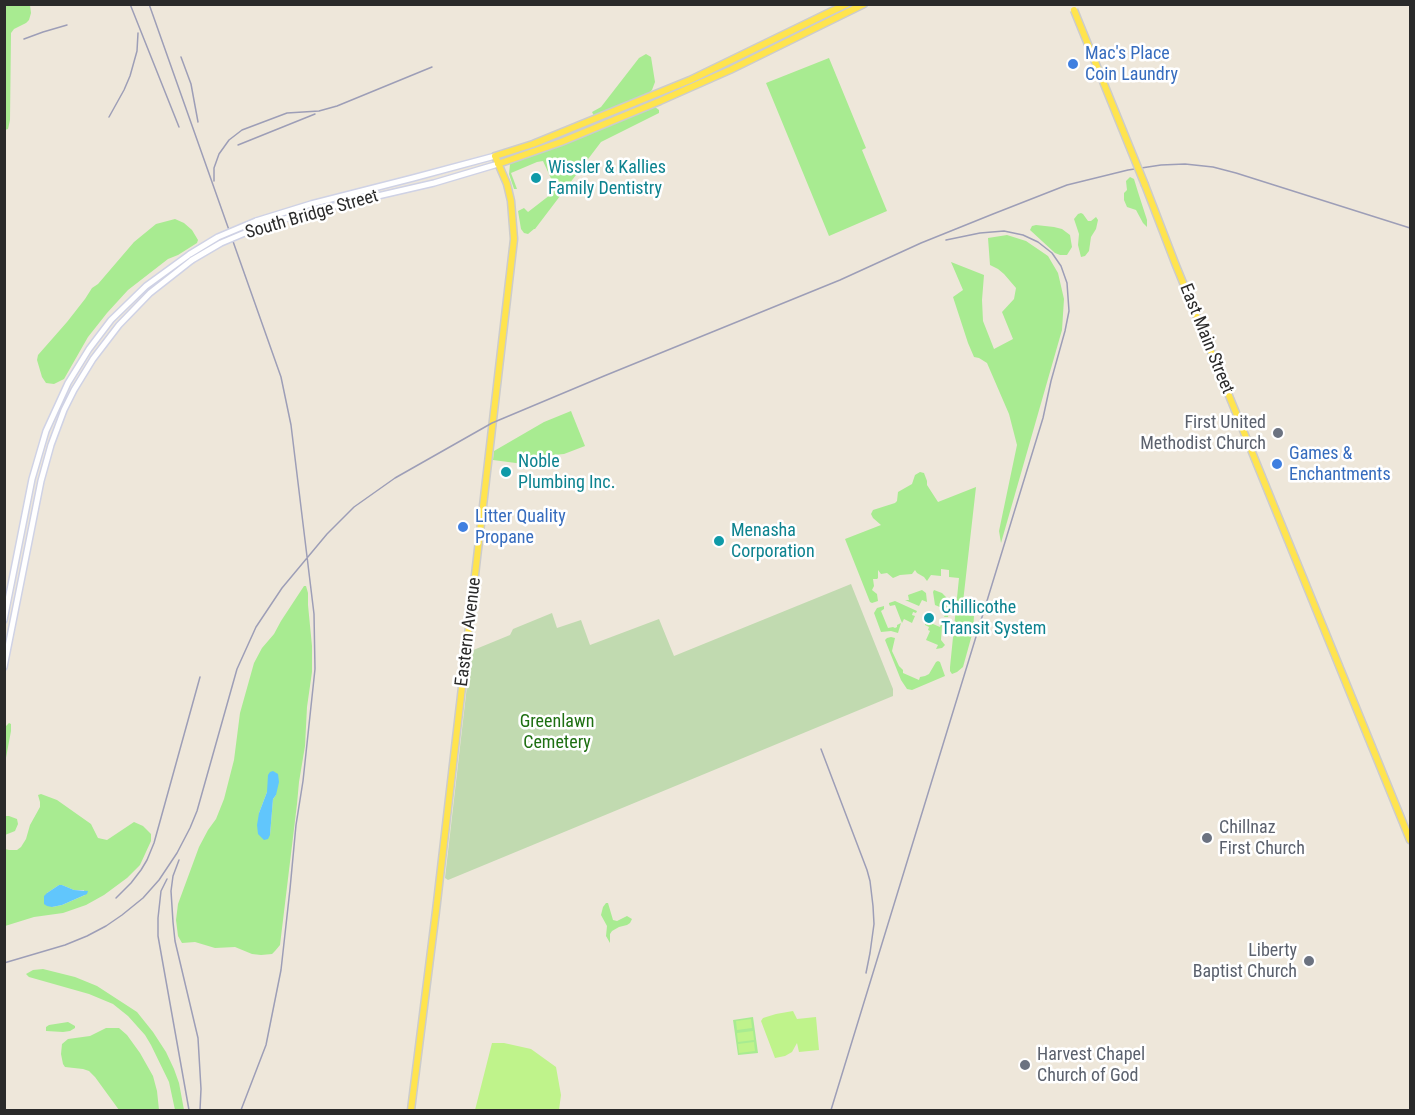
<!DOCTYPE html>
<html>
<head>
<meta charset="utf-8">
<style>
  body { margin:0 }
  #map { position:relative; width:1415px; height:1115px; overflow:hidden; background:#eee7da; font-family:"Roboto Condensed",sans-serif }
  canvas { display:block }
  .frame { position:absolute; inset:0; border:6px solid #2a2a2a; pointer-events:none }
</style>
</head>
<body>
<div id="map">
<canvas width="1415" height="1115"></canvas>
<div class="frame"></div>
</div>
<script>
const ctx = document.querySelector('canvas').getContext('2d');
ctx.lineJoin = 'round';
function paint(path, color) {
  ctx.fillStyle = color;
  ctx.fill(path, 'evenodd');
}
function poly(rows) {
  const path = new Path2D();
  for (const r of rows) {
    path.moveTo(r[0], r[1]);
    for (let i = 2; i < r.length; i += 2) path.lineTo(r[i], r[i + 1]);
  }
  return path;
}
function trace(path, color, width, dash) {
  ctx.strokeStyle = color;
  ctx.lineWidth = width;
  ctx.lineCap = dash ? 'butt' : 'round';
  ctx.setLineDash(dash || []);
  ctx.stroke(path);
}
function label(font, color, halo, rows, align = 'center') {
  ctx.font = font + ' "Roboto Condensed",sans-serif';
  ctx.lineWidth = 5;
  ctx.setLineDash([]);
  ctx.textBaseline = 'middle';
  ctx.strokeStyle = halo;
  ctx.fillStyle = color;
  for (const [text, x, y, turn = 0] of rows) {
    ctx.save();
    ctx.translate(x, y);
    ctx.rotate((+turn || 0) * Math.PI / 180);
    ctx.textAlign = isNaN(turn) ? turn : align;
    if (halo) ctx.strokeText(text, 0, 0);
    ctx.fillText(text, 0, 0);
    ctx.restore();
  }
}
paint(poly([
  [5,4,30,5,31,13,29,20,26,23,14,29,11,33,10,120,8,129,5,130],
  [646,54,651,57,655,82,652,90,649,93,594,116,592,112,601,107,639,58],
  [829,58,866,148,862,150,887,211,829,236,766,83],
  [655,107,659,110,659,113,601,142,535,229,534,229,528,234,524,233,521,229,518,211,524,208,528,212,550,195,553,192,554,185,543,161,537,162,511,173,517,189,514,189,509,174,510,164,514,162,561,145,651,108],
  [1130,177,1134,179,1138,192,1147,220,1147,227,1143,223,1136,210,1127,207,1124,200,1124,193,1127,190,1126,181],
  [1081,213,1083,214,1088,221,1091,221,1096,217,1098,220,1096,229,1091,237,1089,251,1085,256,1081,257,1078,245,1079,234,1074,219,1078,214],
  [175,219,184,223,192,230,198,240,197,243,178,255,168,259,128,290,107,313,88,337,64,379,54,384,46,383,42,377,37,360,38,355,67,322,85,299,92,288,98,284,134,242,156,224],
  [1036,225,1054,227,1062,229,1070,235,1072,247,1067,255,1060,255,1055,253,1030,230,1032,226],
  [1007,235,1026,241,1048,256,1058,273,1064,299,1062,330,1001,543,999,531,1017,445,1009,414,987,363,979,358,974,357,968,343,953,297,963,290,951,262,984,275,982,300,983,321,994,349,1013,339,1002,312,1014,299,1016,288,1004,274,998,269,990,265,988,238],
  [571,411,585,446,564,454,553,455,531,465,493,460,494,451,544,422],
  [920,472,924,473,927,481,927,485,938,502,976,487,962,611,964,615,974,616,973,631,963,667,957,672,952,674,950,671,950,667,959,578,949,577,949,570,941,569,941,576,931,575,927,581,924,577,917,573,915,570,912,574,900,575,893,578,887,573,881,574,878,570,878,578,877,579,873,579,874,586,872,590,877,594,878,601,872,603,870,602,845,539,881,525,873,518,871,514,873,510,895,503,897,501,898,492,912,484,915,475],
  [304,586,306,586,308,593,308,605,312,646,312,672,307,707,305,746,299,782,297,804,280,945,275,951,272,954,261,955,252,954,235,947,215,948,195,942,182,943,178,936,176,920,178,904,199,847,208,830,216,819,224,799,234,760,240,713,254,663,262,648,274,634,281,621],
  [267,792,276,795,273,799,270,835,259,813],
  [922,590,926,593,927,602,922,600,919,606,905,600,909,600,908,595],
  [934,590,942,593,948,599,950,609,948,617,944,617,947,610,935,605,933,592],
  [895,601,917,611,916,613,913,612,912,615,915,616,912,623,904,619,902,623,895,605,890,606,889,604,889,603],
  [884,606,884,609,881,611,888,628,893,627,895,628,897,627,897,625,901,623,898,633,891,631,881,632,874,613,877,608],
  [926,621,940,627,942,621,948,624,947,627,942,625,941,640,945,645,942,648,936,649,938,645,926,640,930,631,928,630,929,627,925,625],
  [891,637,895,638,892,651,899,666,903,670,903,673,919,680,920,677,925,676,929,674,936,662,938,661,940,662,945,676,912,690,907,689,901,680,885,640,887,638],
  [9,723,11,724,11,731,5,763,5,733,6,726],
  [41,794,57,800,91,824,98,838,107,840,134,822,143,826,151,834,151,841,140,865,127,878,104,895,86,905,63,913,34,917,5,926,5,849,9,850,17,850,21,847,26,839,30,825,40,807,40,802,38,795],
  [59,885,62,885,74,890,84,890,85,895,62,905,52,907,47,893],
  [5,816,9,816,17,819,18,824,15,831,5,835],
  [606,903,608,903,613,920,617,921,627,916,632,919,630,923,627,925,619,927,612,931,610,934,610,943,606,936,607,926,601,915,603,907],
  [43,969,75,977,97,986,137,1012,153,1032,166,1052,174,1069,179,1083,184,1110,175,1110,169,1082,151,1045,145,1035,128,1016,113,1004,89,994,29,977,26,974,33,970],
  [753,1017,758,1053,738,1055,733,1020],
  [68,1022,75,1026,75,1028,70,1031,63,1032,46,1031,46,1027,49,1025],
  [106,1028,119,1028,127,1035,140,1053,153,1076,157,1091,159,1110,119,1110,95,1077,89,1071,83,1069,65,1067,63,1064,61,1054,62,1044,68,1039,90,1036]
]), '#a8eb91');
paint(poly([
  [851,584,893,689,893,696,448,880,445,878,471,651,510,635,513,629,552,613,557,628,581,620,590,645,659,619,674,656]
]), '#c1dab0');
paint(poly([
  [793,1011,797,1019,816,1017,819,1050,799,1052,797,1043,792,1052,785,1056,775,1058,761,1021,763,1018,776,1014],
  [751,1019,752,1028,737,1030,736,1021],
  [753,1031,754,1040,738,1042,737,1033],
  [754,1042,755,1051,739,1053,738,1044],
  [492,1043,504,1043,531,1049,556,1067,561,1095,559,1110,475,1110]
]), '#bff38b');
paint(poly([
  [273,771,278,774,279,782,276,795,273,799,270,835,268,839,264,840,258,834,257,825,259,813,267,792,268,775,270,772],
  [59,885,62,885,74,890,88,891,87,894,62,905,52,907,47,906,44,904,44,896,47,893]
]), '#61c6fc');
const secondary = poly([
  [256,221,311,204,413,178,495,156],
  [259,227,304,213,434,183,498,164],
  [4,620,32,479,46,431,68,383,89,349,111,320,146,286,190,254],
  [4,667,41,481,51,445,64,410,74,390,93,359,119,325,150,293,192,260]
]);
const primary = poly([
  [498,164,561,142,660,101,730,70,864,4],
  [1145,185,1175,263,1410,840],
  [411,1110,436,911,514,239,511,201,507,184,495,156,533,144,690,80,832,11,847,4]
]);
trace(secondary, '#cfd2e5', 8);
trace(primary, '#ccc', 9);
trace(secondary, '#fff', 5);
trace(primary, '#ffe44e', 6);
trace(poly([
  [130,4,179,127],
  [149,4,281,377,291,425,314,614,315,669,303,781,296,825,290,889,281,970,266,1045,241,1110],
  [24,39,43,32,67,25],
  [181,57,191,84,198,122],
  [109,117,124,90,130,76,137,51,138,33],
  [238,145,315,114],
  [214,181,214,168,219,154,229,140,242,130,287,113,319,111,337,106,432,67],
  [821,749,867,870,870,881,873,906,874,924,870,953,866,973],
  [179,860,173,876,171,891,173,922,175,941,198,1038,201,1089,200,1110],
  [167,879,161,891,158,918,158,936,189,1110],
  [116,898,131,883,141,870,147,860,154,843,200,677],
  [4,963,65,945,87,936,106,926,122,915,143,898,159,880,177,853,190,828,197,811,237,669,256,627,282,588,327,534,354,507,395,478,492,423,604,376,840,280,921,243,993,214,1067,185,1128,170,1161,165,1185,164,1213,167,1236,173,1410,228],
  [831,1110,1043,418,1051,381,1065,331,1069,311,1067,283,1061,266,1052,253,1038,242,1023,235,1004,231,980,233,946,240]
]), '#9d9eb7', 1.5);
const secondaryBridge = poly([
  [190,254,218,237,256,221],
  [192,260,221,243,259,227]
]);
const primaryBridge = poly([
  [1074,10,1145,185]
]);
trace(secondaryBridge, '#cfd2e5', 8, []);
trace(primaryBridge, '#ccc', 9, []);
trace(secondaryBridge, '#fff', 5);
trace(primaryBridge, '#ffe44e', 6);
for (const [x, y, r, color] of [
  [1073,64,6,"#3f7fe0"],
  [536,178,6,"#0f9aa8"],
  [1278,433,6,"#6b7280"],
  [1277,464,6,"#3f7fe0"],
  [506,472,6,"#0f9aa8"],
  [463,527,6,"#3f7fe0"],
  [719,541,6,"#0f9aa8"],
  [929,618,6,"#0f9aa8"],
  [1207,838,6,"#6b7280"],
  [1309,961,6,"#6b7280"],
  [1025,1065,6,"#6b7280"]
]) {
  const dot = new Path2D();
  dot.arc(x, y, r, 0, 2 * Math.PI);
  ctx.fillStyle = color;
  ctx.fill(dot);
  trace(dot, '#fff', 2);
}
label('18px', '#366cbe', '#fff', [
  ["Mac's Place",1085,54],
  ["Coin Laundry",1085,75],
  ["Games &",1289,454],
  ["Enchantments",1289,475],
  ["Litter Quality",475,517],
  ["Propane",475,538]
], 'left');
label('18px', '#0d838f', '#fff', [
  ["Wissler & Kallies",548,168],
  ["Family Dentistry",548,189],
  ["Noble",518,462],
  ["Plumbing Inc.",518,483],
  ["Menasha",731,531],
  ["Corporation",731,552],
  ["Chillicothe",941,608],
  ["Transit System",941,629]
], 'left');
label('18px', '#2a2a2a', '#fff', [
  ["South Bridge Street",312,215,-16],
  ["East Main Street",1206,339,68],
  ["Eastern Avenue",469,632,-83]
]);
label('18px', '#5b616d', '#fff', [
  ["First United",1266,423],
  ["Methodist Church",1266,444],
  ["Chillnaz",1219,828,"left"],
  ["First Church",1219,849,"left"],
  ["Liberty",1297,951],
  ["Baptist Church",1297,972],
  ["Harvest Chapel",1037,1055,"left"],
  ["Church of God",1037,1076,"left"]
], 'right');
label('18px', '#1e6f12', '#fff', [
  ["Greenlawn",557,722],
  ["Cemetery",557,743]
]);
</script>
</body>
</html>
